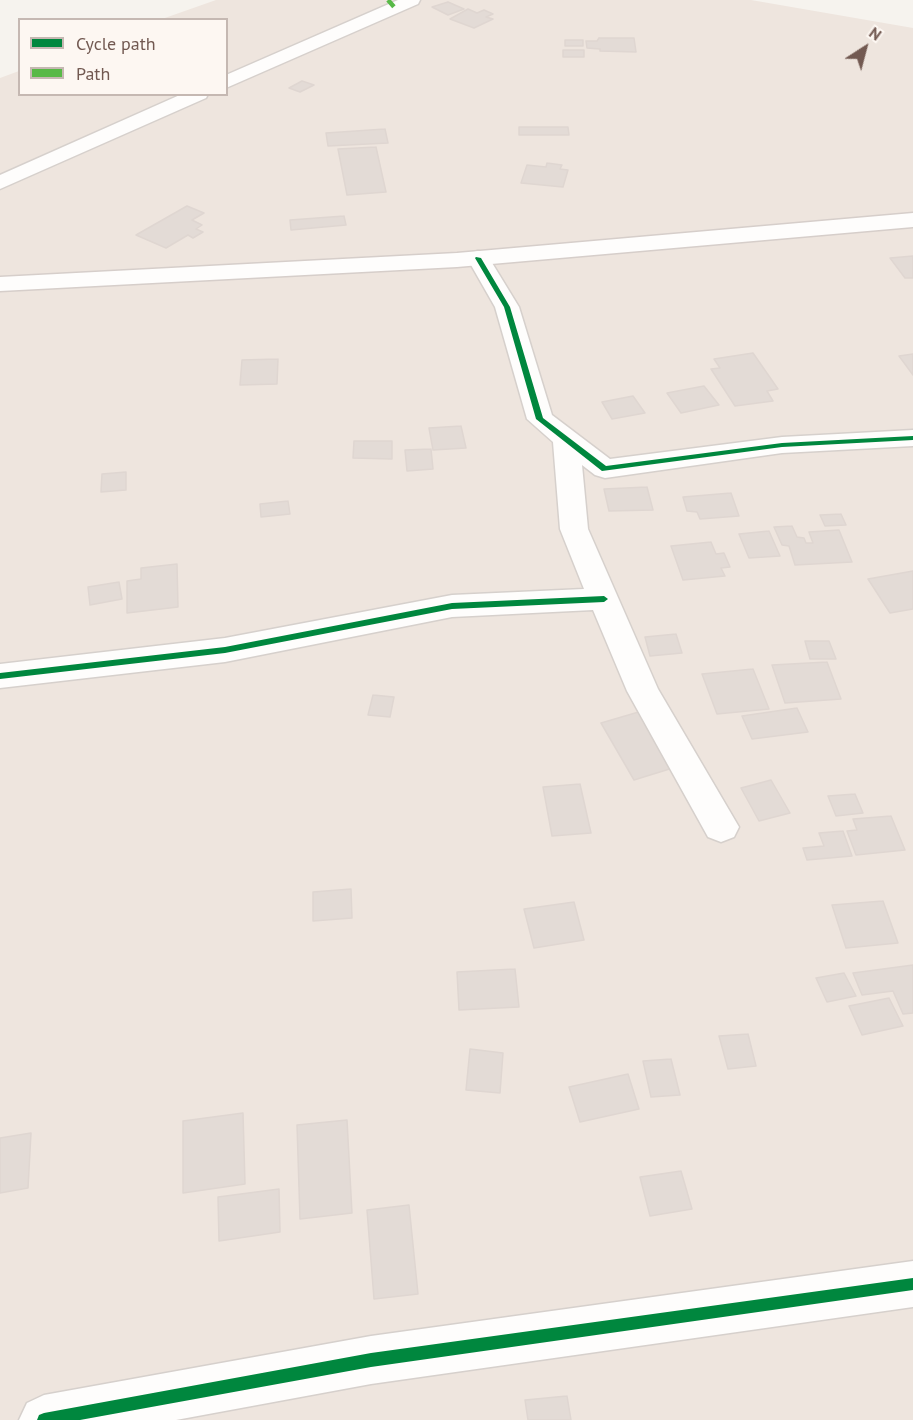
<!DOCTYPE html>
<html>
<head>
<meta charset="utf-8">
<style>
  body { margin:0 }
  #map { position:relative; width:913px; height:1420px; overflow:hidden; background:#f6f3ee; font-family:"PT Sans",sans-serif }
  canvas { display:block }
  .legend { position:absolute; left:18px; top:18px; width:210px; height:78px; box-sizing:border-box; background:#fdf7f2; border:2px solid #c5b8b2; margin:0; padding:8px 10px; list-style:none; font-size:18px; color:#725951 }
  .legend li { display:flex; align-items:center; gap:12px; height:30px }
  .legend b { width:30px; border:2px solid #c5b8b2 }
  .north { position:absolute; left:835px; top:18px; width:60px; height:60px; -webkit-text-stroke:4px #fdf7f2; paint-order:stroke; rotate:36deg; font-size:16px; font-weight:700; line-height:24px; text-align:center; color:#725951 }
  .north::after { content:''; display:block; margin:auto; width:21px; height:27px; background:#725951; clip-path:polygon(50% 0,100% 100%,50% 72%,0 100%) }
</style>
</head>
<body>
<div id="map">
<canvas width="913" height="1420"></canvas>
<ul class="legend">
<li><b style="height:8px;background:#00873e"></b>Cycle path</li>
<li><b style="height:8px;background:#58b947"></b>Path</li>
</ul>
<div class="north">N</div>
</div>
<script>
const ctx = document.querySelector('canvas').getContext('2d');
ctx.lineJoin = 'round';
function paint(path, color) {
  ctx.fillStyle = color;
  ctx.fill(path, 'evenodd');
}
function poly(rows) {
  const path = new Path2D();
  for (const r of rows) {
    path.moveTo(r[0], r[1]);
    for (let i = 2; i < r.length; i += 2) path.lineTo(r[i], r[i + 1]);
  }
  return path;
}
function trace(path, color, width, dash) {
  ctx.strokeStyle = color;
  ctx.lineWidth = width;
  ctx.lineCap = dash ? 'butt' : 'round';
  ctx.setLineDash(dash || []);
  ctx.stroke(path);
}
paint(poly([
  [216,0,751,0,913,28,913,1420,0,1420,0,78,19,71,20,94,226,94,226,20,162,19]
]), '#eee5de');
const building = poly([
  [448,2,464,9,448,15,432,7,448,2],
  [468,9,477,13,484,10,493,14,486,17,493,19,474,28,450,19,468,9],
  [599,38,634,38,636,52,600,51,600,49,587,48,586,41,597,41,599,38],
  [565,40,583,40,583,46,565,46,565,40],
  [563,50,584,50,584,57,563,57,563,50],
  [302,81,314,85,300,92,289,88,302,81],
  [519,127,568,127,569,135,519,135,519,127],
  [385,129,388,143,328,146,326,133,385,129],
  [376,147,386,192,347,195,338,149,376,147],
  [547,163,562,165,560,169,568,170,563,187,521,183,527,165,546,167,547,163],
  [187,206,204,213,192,220,202,225,196,229,203,232,193,238,188,235,166,248,136,235,187,206],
  [344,216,346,225,291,230,290,220,344,216],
  [913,256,913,278,905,278,890,258,913,256],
  [753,353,778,389,767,391,773,401,735,406,711,369,720,368,714,359,753,353],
  [913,354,913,375,899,356,913,354],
  [278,359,277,384,240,385,242,360,278,359],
  [704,386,719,405,681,413,667,393,704,386],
  [633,396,645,413,612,419,602,402,633,396],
  [461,426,466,448,433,450,429,428,461,426],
  [354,441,392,441,392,459,353,458,354,441],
  [431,449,433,469,407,471,405,450,431,449],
  [126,472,126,490,101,492,102,474,126,472],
  [647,487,653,510,609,511,604,489,647,487],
  [731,493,739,516,700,519,697,512,687,511,683,497,731,493],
  [288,501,290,514,261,517,260,504,288,501],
  [841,514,846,525,825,526,820,515,841,514],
  [792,526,797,537,804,538,806,543,813,543,809,532,839,530,852,562,795,565,789,546,782,545,774,527,792,526],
  [769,531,780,556,749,558,739,534,769,531],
  [711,542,716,554,724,553,730,567,721,568,725,576,683,580,671,546,711,542],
  [177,564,178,607,127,613,127,581,141,579,141,568,177,564],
  [913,571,913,609,890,613,868,579,913,571],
  [119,582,122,599,90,605,88,587,119,582],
  [676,634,682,653,650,656,645,637,676,634],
  [805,641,829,641,836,659,810,659,805,641],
  [827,662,841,699,785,703,772,665,827,662],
  [753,669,769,709,717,714,702,674,753,669],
  [373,695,394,697,390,717,368,715,373,695],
  [797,708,808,732,752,739,742,716,797,708],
  [642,711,676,767,634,780,601,723,642,711],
  [771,780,790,813,759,821,741,788,771,780],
  [580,784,591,833,552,836,543,787,580,784],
  [855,794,863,813,836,816,828,796,855,794],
  [891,816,905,850,856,855,847,831,857,830,853,819,891,816],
  [843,831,852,856,807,860,803,848,824,846,819,833,843,831],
  [351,889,352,918,313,921,313,892,351,889],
  [883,901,898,943,846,948,832,905,883,901],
  [574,902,584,940,534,948,524,909,574,902],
  [913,965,913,1013,903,1014,893,991,862,995,853,973,913,965],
  [515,969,519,1007,459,1010,457,972,515,969],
  [844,973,856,996,827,1002,816,978,844,973],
  [889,998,903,1026,862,1035,849,1006,889,998],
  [748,1034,756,1066,728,1069,719,1036,748,1034],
  [470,1049,503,1053,500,1093,466,1090,470,1049],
  [671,1059,680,1095,651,1097,643,1061,671,1059],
  [628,1074,639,1109,580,1122,569,1087,628,1074],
  [243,1113,245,1184,183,1193,183,1121,243,1113],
  [347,1120,352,1213,300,1219,297,1125,347,1120],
  [31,1133,28,1188,0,1193,0,1138,31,1133],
  [681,1171,692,1209,650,1216,640,1177,681,1171],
  [279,1189,280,1232,219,1241,218,1197,279,1189],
  [409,1205,418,1294,374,1299,367,1210,409,1205],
  [567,1396,571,1420,528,1420,525,1400,567,1396]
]);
paint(building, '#e3dbd6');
trace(building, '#dfd6d1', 1.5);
const street = poly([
  [398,0,420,0,418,4,226,88,226,75,398,0],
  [182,94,208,94,206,98,0,189,0,175,182,94],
  [478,251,486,253,519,307,552,415,610,459,782,437,913,430,913,446,782,453,605,478,595,475,582,465,588,529,658,689,739,827,734,837,721,842,708,837,627,691,593,610,452,617,225,662,0,688,0,664,225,638,452,595,584,589,560,529,553,442,527,419,495,307,467,258,470,253,478,251],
  [913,1261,913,1307,371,1384,176,1420,19,1420,27,1403,44,1395,371,1336,913,1261]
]);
const secondary = poly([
  [913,213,913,227,457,267,0,291,0,277,457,253,913,213]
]);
trace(street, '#d6d0cc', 3);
trace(secondary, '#d6ceca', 3);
paint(street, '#fefdfc');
paint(secondary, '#fefdfc');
trace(poly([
  [388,0,395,8]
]), '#58b947', 4.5, [9, 4.5]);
paint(poly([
  [476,257,481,258,510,307,543,418,606,466,782,443,913,436,913,440,782,447,602,471,536,419,504,307,475,258,476,257],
  [604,596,608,599,604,602,452,609,225,653,0,679,0,673,225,647,452,603,604,596],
  [913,1278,913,1290,371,1367,80,1420,37,1420,39,1415,44,1413,371,1353,913,1278]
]), '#00873e');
</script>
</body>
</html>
